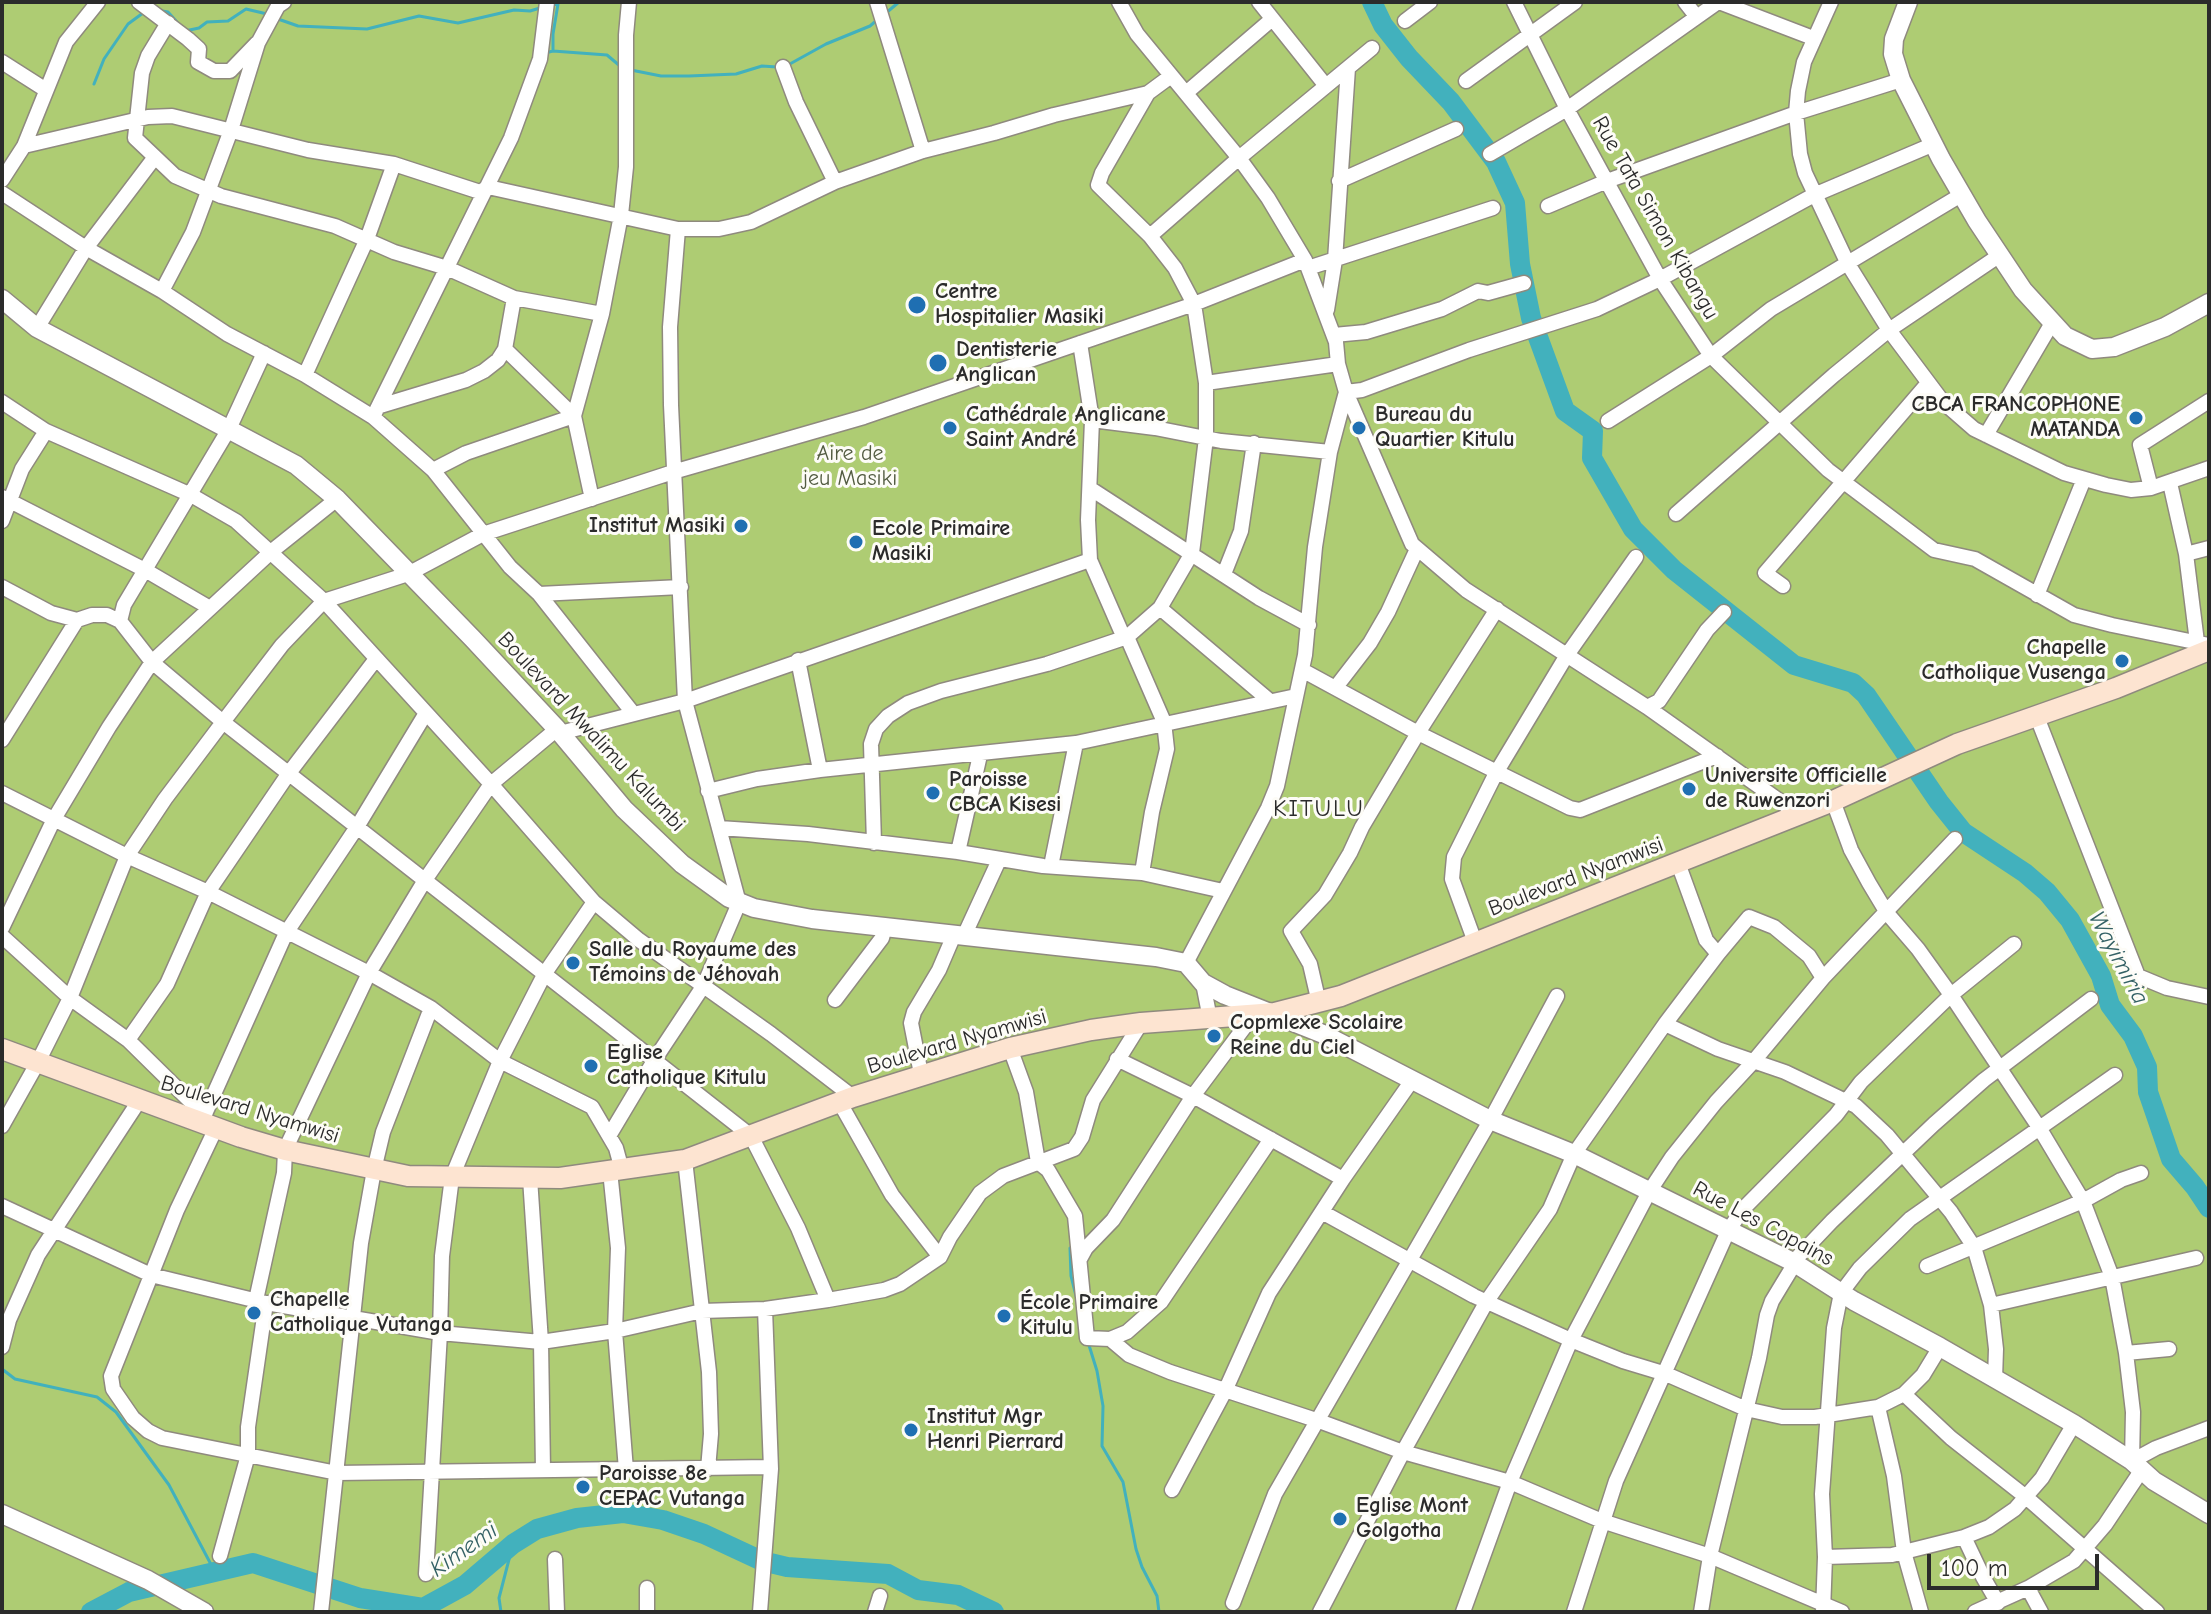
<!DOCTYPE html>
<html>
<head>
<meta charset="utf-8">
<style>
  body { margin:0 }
  #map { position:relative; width:2211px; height:1614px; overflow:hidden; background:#f3e9d2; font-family:"Comic Neue",sans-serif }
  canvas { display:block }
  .frame { position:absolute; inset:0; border:4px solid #2b2b2b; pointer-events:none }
  .scale { position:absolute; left:1927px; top:1554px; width:172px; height:36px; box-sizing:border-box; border:4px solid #2b2b2b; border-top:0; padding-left:10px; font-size:24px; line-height:28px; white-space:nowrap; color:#2b2b2b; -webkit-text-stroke:6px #fdfcf7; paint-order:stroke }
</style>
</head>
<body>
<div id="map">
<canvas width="2211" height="1614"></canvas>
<div class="frame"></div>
<div class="scale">100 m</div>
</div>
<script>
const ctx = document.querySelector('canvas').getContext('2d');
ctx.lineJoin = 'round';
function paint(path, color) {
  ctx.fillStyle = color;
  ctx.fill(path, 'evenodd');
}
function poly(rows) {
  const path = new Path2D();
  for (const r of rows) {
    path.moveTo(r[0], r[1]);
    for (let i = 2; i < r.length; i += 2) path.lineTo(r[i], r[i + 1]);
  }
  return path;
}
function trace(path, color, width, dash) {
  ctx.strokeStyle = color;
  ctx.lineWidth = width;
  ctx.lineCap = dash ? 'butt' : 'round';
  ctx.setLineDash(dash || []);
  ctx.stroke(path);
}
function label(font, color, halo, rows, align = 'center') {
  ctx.font = font + ' "Comic Neue",sans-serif';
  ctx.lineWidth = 6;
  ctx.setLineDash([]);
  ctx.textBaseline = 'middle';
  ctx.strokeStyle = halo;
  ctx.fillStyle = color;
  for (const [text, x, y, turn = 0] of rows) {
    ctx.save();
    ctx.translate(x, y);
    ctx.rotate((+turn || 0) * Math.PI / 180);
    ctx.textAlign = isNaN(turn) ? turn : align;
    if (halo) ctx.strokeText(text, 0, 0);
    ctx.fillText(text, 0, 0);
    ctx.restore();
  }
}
paint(poly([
  [2,2,2209,2,2209,1612,2,1612]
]), '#aecc73');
trace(poly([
  [552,5,558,4,553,34,553,51],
  [162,11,168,12,177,22],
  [886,13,899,2],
  [278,19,298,26,367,29,419,16,458,23,514,10,530,11,540,8],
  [185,31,199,28,207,22,228,21,246,9,267,14],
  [545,53,553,51,607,55,620,66],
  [788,65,826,44,870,26,877,20],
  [631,70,661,76,689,76,736,74,762,66,777,67],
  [94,84,104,59,128,24,143,13],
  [1070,1248,1071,1276,1076,1296],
  [1088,1342,1097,1371,1103,1406,1102,1446,1123,1482,1136,1549,1142,1567,1157,1596,1159,1612],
  [2,1369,15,1379,97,1397,116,1412,169,1485,215,1572],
  [501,1612,499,1598,513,1544]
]), '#42b1bd', 3);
trace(poly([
  [1372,2,1383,25,1409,58,1451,102,1496,162,1515,203,1520,264,1531,318,1565,411,1593,431,1592,458,1633,529,1674,570,1794,665,1853,683,1866,695,1939,802,1963,832,2025,873,2047,892,2070,920,2101,976,2110,1005,2133,1036,2147,1067,2148,1092,2171,1159,2195,1187,2209,1208],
  [91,1612,129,1592,253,1563,360,1598,423,1608,465,1585,513,1544,537,1529,577,1518,623,1513,663,1520,704,1534,762,1561,787,1567,888,1574,918,1590,958,1595,994,1612]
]), '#42b1bd', 20);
const minor = poly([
  [139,2,188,39,199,49,198,62,214,71,230,71,257,43],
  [877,2,923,151],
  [1119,2,1137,34,1239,158,1268,198,1305,260,1336,342,1338,364,1346,392,1412,544,1466,590,1647,707,1798,814],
  [1259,2,1326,86],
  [1514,2,1567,109,1660,279,1711,356,1828,470,1934,550,1975,559,2074,615,2112,625,2209,645],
  [1685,2,1696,16],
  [1719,2,1813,38],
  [1831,2,1804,62,1798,91,1796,113,1800,154,1805,173,1848,264,1889,330,1943,402,1974,429,2064,473,2106,485,2131,490,2151,488,2209,468],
  [1405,21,1430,2],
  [168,23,148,56,142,73,135,138,175,176,221,196,335,226,394,252,447,268,514,298,602,314],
  [2,62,46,90],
  [783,67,796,102,835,182],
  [1466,81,1575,2],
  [1186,93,1271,20],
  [24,146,148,117,172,116,308,150,394,164,480,192,488,187,678,229,719,229,751,222,835,182,923,151,994,133,1054,115,1148,93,1171,76],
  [1490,154,1567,109,1718,2],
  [2,180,24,146,66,42,98,2],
  [1339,181,1456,129],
  [2,193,86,248,162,291,227,334,305,375,373,417,433,470,510,567,539,594,633,713],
  [1548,206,1607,181,1796,113,1901,80],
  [1150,236,1239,158,1372,48],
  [1308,268,1493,208],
  [162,291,193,232,231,130,258,43,278,6,284,2],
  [1327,310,1335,260,1348,68],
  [37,328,86,248,155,157],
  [1334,335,1366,332,1442,309,1478,291,1488,293,1524,283],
  [1080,343,1092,420,1088,520,1090,560,1124,638],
  [505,349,574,416],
  [264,353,229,429,124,605,120,621,152,662,223,722,751,1136,798,1228,828,1300],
  [305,375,367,239,394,164],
  [1206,383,1338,364],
  [1346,392,1362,390,1469,350,1597,309,1660,279,1814,195,1934,144],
  [2,402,46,431,191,495,236,521,324,601,491,784,594,902,639,940,771,1034,853,1097],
  [380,406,466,380,484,371,498,360,505,349,514,298],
  [373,417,511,138,540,59,547,2],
  [1092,420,1155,428,1221,441,1330,452],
  [1608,421,1711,356,1771,309,1961,195],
  [1986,435,2052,323],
  [433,470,466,453,574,416],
  [2170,483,2186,554,2197,642],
  [2151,488,2140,445,2209,401],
  [1091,489,1259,598,1309,625],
  [2,497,145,570,210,608],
  [592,499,574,416,602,314,621,215,626,167,626,35,629,2],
  [1676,514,1834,375,1889,330,2000,255],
  [2,521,22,469,46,431],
  [2186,554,2209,548],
  [1224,574,1241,531,1254,443],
  [1783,586,1765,573,1928,383],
  [2,587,51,613,77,620,92,615,107,615,120,621],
  [539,594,681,587],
  [2037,595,2084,479],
  [1160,608,1270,701],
  [1127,637,1164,722,1167,749,1152,812,1142,873],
  [798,660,820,770],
  [1302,670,1418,733,1570,808,1580,810,1717,756],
  [1336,687,1370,643,1388,612,1417,549],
  [1647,707,1659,701,1707,630,1724,612],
  [2037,717,2138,976,2167,988,2209,997],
  [560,733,685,701,1090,560],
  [2,740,77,620],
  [708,791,757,779,820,770,1076,743,1296,696],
  [2,793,127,856,208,892,369,973,431,1008,500,1061,592,1107,616,1148,622,1170],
  [1833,801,1851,850,1869,883,1887,913,1918,949,1951,995,2040,1129,2083,1201,2112,1277,2126,1353,2133,1412,2132,1461],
  [719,828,808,834,958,852,1043,866,1142,873,1223,891],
  [874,843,871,744,876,729,888,716,908,703,941,691,1047,664,1127,637,1160,608,1192,553,1206,438,1206,383,1194,304,1175,268,1150,236,1098,185,1102,173,1148,93],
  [958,852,980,755],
  [1678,863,1706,940,1718,954],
  [1051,866,1076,743],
  [2,928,54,819,109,727,152,662,272,551,337,499],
  [2,936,70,998,128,1040,192,1103,206,1112],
  [964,936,999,860],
  [1475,942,1452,879,1454,857,1496,773,1567,655,1636,557],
  [1186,963,1268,808,1277,786,1305,655,1315,547,1330,452,1346,392],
  [1203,983,1210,1019],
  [835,1000,882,938,885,927],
  [1319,1003,1310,964,1291,931,1325,895,1350,853,1362,827,1418,733,1497,609],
  [1665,1024,1718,1049,1785,1072,1856,1106,1887,1135,1951,1212,1974,1247,1991,1305,1996,1349,1995,1379],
  [128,1040,167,984,208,892,289,773,376,659],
  [1010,1048,1026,1092,1038,1162,1048,1170,1075,1216,1087,1338,1110,1339,1127,1332,1161,1302,1271,1139],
  [1117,1059,1193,1096,1343,1179],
  [921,1074,911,1023,914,1012,939,970,954,935],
  [840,1103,892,1195,940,1257],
  [201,1123,286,933,357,827,426,713],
  [2,1126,38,1062,70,998,127,856,165,799,223,722,282,645,324,601,408,574,483,534,673,472,864,417,1194,304,1305,260],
  [216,1128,177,1210,111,1376,113,1389,133,1418,148,1431,162,1438,337,1473,770,1467],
  [609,1136,655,1059,704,985,739,903,685,701,671,405,670,327,678,229],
  [685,1160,709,1372,711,1434,708,1469],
  [610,1171,618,1248,615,1331,626,1470],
  [530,1178,541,1342,543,1470],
  [2,1206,151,1275,266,1303,440,1333,541,1342,615,1331,702,1311,765,1309,828,1300,884,1290,900,1284,940,1257,950,1237,980,1193,1003,1176,1074,1149,1082,1137,1093,1100,1141,1023],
  [1322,1212,1474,1296,1571,1340,1623,1361,1666,1374,1746,1409,1782,1417,1815,1417,1878,1407,1904,1394,1923,1375,1940,1347],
  [1080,1259,1086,1248,1113,1220,1193,1096,1252,1017],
  [1793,1262,1832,1221,1934,1124,1984,1080,2091,999],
  [1927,1266,2083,1201,2121,1180,2141,1173],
  [256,1300,284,1173,285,1150,369,973,425,880,491,784,557,729],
  [1991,1305,2196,1258],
  [1110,1339,1129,1355,1170,1372,1319,1421,1403,1452,1510,1482,1602,1521,1710,1556,1842,1612],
  [2,1347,9,1320,38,1255,139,1101],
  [2126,1353,2169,1349],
  [1904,1394,1951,1438,2026,1497,2157,1612],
  [1878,1407,1894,1476,1904,1552,1921,1612],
  [2132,1461,2156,1448,2209,1428],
  [1172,1490,1225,1391,1269,1293,1343,1179,1413,1079],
  [1964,1537,1983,1577,1998,1603],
  [220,1556,248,1455,248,1427,266,1303],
  [1825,1557,1892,1555,1964,1537,1989,1527,2015,1509,2042,1478,2074,1424],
  [555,1559,557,1612],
  [426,1574,440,1333,442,1256,452,1177,500,1061,545,973,594,902],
  [2028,1588,2041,1612],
  [1233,1603,1275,1494,1490,1121,1557,996],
  [321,1612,361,1243,374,1170,383,1132,431,1008],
  [647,1612,647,1588],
  [760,1612,771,1469,765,1309],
  [875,1612,880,1596],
  [1320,1612,1403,1452,1487,1301,1550,1209,1574,1154,1665,1024,1718,954,1749,917,1774,927,1809,956,1823,978],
  [1463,1612,1510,1482,1571,1340,1649,1192,1672,1157,1716,1102,1753,1062,1823,978,1955,839],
  [1574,1612,1616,1481,1728,1231,1743,1209,1836,1115,1861,1082,1951,995,2014,944],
  [1701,1612,1710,1556,1759,1358,1767,1315,1772,1301,1795,1263],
  [1823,1612,1825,1557,1822,1494,1834,1328,1841,1293,1860,1268,1910,1219,2115,1075],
  [1975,1612,2028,1588,2074,1561,2105,1525,2141,1471]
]);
const tertiary = poly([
  [1908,2,1894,39,1893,54,1901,80,1941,159,1977,221,2023,290,2065,336,2092,349,2114,347,2165,327,2209,303],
  [2,299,37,328,296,465,337,499,473,639,557,729,624,809,682,864,729,898,754,908,812,919,1156,957,1186,963,1203,983,1225,995,1323,1034,1490,1120,1574,1154,1793,1262,1854,1301,1940,1347,2074,1424,2132,1461,2154,1481,2209,1514],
  [2,1514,148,1580,204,1612]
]);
const secondary = poly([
  [2,1049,241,1137,285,1150,408,1176,560,1178,685,1160,853,1097,1010,1048,1091,1030,1141,1023,1275,1013,1341,996,1833,801,1957,744,2116,688,2209,650]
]);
trace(minor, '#8f8a7e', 17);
trace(tertiary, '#8f8a7e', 21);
trace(secondary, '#8f8a7e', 23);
trace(minor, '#fff', 14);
trace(tertiary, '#fff', 18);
trace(secondary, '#fde4d1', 20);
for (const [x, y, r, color] of [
  [917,305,10,"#1f6fb2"],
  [938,363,10,"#1f6fb2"],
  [2136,418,8,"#1f6fb2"],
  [950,428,8,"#1f6fb2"],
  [1359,428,8,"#1f6fb2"],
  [741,526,8,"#1f6fb2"],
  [856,542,8,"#1f6fb2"],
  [2122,661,8,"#1f6fb2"],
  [1689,789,8,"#1f6fb2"],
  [933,793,8,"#1f6fb2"],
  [573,963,8,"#1f6fb2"],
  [1214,1036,8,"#1f6fb2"],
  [591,1066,8,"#1f6fb2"],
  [254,1313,8,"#1f6fb2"],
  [1004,1316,8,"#1f6fb2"],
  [911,1430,8,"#1f6fb2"],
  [583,1487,8,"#1f6fb2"],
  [1340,1519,8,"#1f6fb2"]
]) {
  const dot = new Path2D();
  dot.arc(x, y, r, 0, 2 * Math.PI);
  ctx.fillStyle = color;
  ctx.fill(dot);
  trace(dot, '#fdfcf7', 3);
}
label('22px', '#2b2b2b', '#fdfcf7', [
  ["Rue Tata Simon Kibangu",1655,218,60],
  ["Boulevard Mwalimu Kalumbi",591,732,47],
  ["Boulevard Nyamwisi",1576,877,-21],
  ["Boulevard Nyamwisi",957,1042,-16],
  ["Boulevard Nyamwisi",250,1110,17],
  ["Rue Les Copains",1763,1224,28]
]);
label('bold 22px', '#2b2b2b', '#fdfcf7', [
  ["Centre",935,292],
  ["Hospitalier Masiki",935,317],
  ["Dentisterie",956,350],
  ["Anglican",956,375],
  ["CBCA FRANCOPHONE",2120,405,"right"],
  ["MATANDA",2120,430,"right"],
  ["Cathédrale Anglicane",966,415],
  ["Saint André",966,440],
  ["Bureau du",1375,415],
  ["Quartier Kitulu",1375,440],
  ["Institut Masiki",725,526,"right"],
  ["Ecole Primaire",872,529],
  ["Masiki",872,554],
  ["Chapelle",2106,648,"right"],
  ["Catholique Vusenga",2106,673,"right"],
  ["Universite Officielle",1705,776],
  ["de Ruwenzori",1705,801],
  ["Paroisse",949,780],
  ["CBCA Kisesi",949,805],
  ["Salle du Royaume des",589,950],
  ["Témoins de Jéhovah",589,975],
  ["Copmlexe Scolaire",1230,1023],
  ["Reine du Ciel",1230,1048],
  ["Eglise",607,1053],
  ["Catholique Kitulu",607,1078],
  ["Chapelle",270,1300],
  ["Catholique Vutanga",270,1325],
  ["École Primaire",1020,1303],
  ["Kitulu",1020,1328],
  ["Institut Mgr",927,1417],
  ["Henri Pierrard",927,1442],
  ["Paroisse 8e",599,1474],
  ["CEPAC Vutanga",599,1499],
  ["Eglise Mont",1356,1506],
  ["Golgotha",1356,1531]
], 'left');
label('22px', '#525b41', '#fdfcf7', [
  ["Aire de",850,454],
  ["jeu Masiki",850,479]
]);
ctx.letterSpacing = '2px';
label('24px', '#2b2b2b', '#fdfcf7', [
  ["KITULU",1319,809]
]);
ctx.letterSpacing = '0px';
label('italic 24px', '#346165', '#fdfcf7', [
  ["Wayimiria",2118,958,62],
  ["Kimemi",464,1550,-35]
]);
</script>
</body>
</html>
